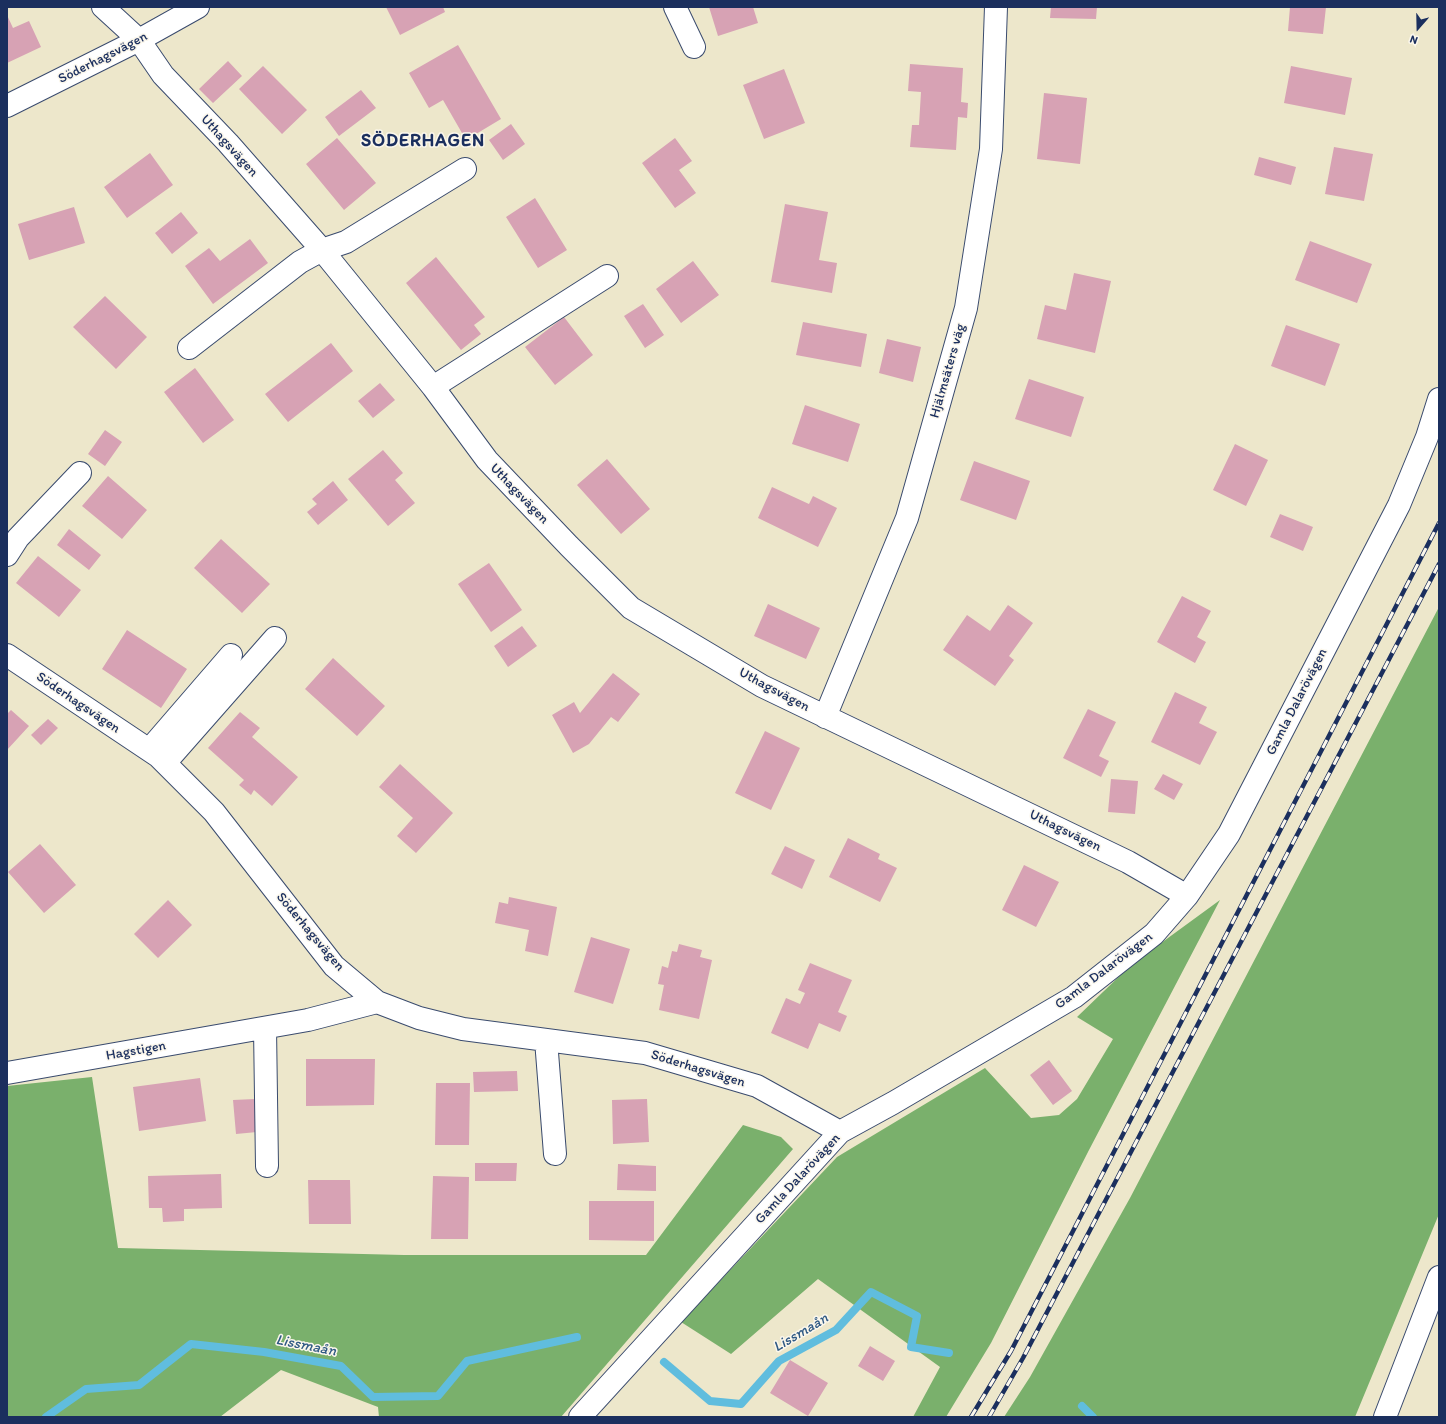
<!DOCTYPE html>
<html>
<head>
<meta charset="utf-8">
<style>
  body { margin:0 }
  #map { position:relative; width:1446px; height:1424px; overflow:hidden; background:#ede7cb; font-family:Itim,sans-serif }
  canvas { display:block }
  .frame { position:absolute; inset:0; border:8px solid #1b2f5e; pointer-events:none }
  .north { position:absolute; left:1398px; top:8px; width:40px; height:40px; -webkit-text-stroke:3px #fbf7ec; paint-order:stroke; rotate:200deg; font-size:11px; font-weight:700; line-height:16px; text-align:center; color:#1b2f5e }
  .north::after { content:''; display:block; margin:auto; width:14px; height:18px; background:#1b2f5e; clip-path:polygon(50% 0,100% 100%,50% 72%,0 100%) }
</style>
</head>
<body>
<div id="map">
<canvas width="1446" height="1424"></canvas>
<div class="frame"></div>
<div class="north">N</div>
</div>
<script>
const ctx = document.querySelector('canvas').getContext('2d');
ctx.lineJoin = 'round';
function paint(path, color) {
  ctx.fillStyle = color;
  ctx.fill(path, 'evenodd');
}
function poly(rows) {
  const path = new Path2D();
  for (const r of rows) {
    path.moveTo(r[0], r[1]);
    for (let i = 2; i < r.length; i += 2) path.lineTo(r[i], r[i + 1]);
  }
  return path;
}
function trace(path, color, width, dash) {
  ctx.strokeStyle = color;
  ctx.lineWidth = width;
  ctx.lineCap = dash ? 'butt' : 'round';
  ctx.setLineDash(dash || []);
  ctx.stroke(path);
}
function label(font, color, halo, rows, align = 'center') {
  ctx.font = font + ' Itim,sans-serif';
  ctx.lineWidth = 3;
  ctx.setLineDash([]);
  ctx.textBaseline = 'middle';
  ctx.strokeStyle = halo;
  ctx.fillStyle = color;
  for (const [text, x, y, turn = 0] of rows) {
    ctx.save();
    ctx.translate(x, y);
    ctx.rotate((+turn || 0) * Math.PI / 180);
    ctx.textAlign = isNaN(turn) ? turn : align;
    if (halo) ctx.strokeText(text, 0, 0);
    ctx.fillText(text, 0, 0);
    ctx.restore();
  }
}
paint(poly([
  [1439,607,1439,1214,1355,1417,1004,1417,1030,1377,1130,1198],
  [1220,900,1089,1150,991,1343,946,1417,913,1417,940,1367,818,1279,731,1354,681,1322,837,1157,985,1068,1031,1118,1059,1115,1077,1099,1113,1039,1077,1017,1131,965],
  [92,1077,118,1248,404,1255,646,1255,743,1125,781,1137,793,1149,561,1417,379,1417,378,1407,281,1370,220,1417,7,1417,7,1086]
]), '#7ab06c');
trace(poly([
  [664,1362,710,1401,741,1404,779,1361,836,1330,871,1292,917,1316,911,1347,949,1353],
  [1082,1406,1093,1417],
  [46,1417,86,1389,139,1385,191,1344,264,1352,341,1366,373,1397,438,1396,467,1361,577,1337]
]), '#60bdde', 8);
paint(poly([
  [386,7,443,7,445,12,400,35],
  [709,7,753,7,758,23,718,36],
  [1051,7,1097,7,1096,19,1050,18],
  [1290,7,1326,7,1323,34,1288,31],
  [7,15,13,28,29,21,41,47,7,63],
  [458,45,501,119,466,140,443,100,429,108,409,73],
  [228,61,242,76,213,103,199,89],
  [910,64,963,68,961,102,968,103,967,118,958,117,956,150,910,147,912,125,919,125,921,92,908,91],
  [263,66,307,110,282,134,239,89],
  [1291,66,1352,78,1345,115,1284,103],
  [784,69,805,123,764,139,743,85],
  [361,90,376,108,339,136,325,117],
  [1044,93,1087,98,1080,164,1037,159],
  [511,124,525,144,503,160,489,140],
  [337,138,376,183,344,210,306,164],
  [675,138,692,161,679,170,696,193,675,208,642,163],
  [1334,147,1373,154,1364,201,1325,194],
  [150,153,173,185,127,218,104,187],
  [1259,157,1296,167,1291,185,1254,175],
  [535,198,567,250,538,268,506,217],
  [785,204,828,212,819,260,837,263,832,293,771,282],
  [74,207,85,243,29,260,18,224],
  [181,212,198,233,172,254,155,233],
  [250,239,268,263,213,304,185,266,209,248,220,261],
  [1310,241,1372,264,1357,303,1295,280],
  [436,257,485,317,474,325,481,334,461,350,406,283],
  [693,261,719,295,681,323,656,289],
  [1074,273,1111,281,1095,353,1037,339,1045,305,1066,310],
  [105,296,147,337,116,369,73,327],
  [643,304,664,335,645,348,624,316],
  [564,317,593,355,555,385,525,347],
  [803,322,867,334,861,367,796,355],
  [1286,325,1340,344,1325,386,1271,366],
  [887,339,921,347,913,382,879,373],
  [331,343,353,371,288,422,265,394],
  [195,368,234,420,203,443,164,392],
  [1029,379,1084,397,1071,437,1015,419],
  [380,383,395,400,373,418,358,401],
  [805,405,860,424,848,462,792,444],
  [105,430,122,442,105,466,88,454],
  [1235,444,1268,460,1246,506,1213,490],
  [383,450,403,473,395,480,415,503,388,526,348,479],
  [607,459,650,509,621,534,577,485],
  [974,461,1030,481,1016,520,960,500],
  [108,476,147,510,122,539,82,506],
  [333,481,348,500,318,525,307,512,317,504,312,499],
  [772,487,809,504,813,496,837,508,818,547,758,518],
  [1280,514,1313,527,1303,551,1270,537],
  [69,529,101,555,89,570,57,545],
  [221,539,270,584,242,613,194,568],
  [38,556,81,590,59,617,16,583],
  [489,563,522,610,491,632,458,584],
  [1182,596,1211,611,1197,637,1206,642,1195,663,1157,642],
  [768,604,820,628,806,659,754,636],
  [1008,605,1033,623,1009,656,1014,660,995,686,943,650,967,615,990,631],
  [522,626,537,646,508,667,494,646],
  [127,630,187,669,161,708,102,669],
  [333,658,385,706,357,736,305,689],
  [613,673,640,694,618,722,611,717,589,744,573,753,552,715,574,702,580,713],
  [1175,692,1207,707,1199,723,1217,732,1200,765,1151,742],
  [1088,709,1116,722,1099,756,1109,761,1101,777,1063,758],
  [11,710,29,726,7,750,7,714],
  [240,712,260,728,252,737,298,777,272,806,254,790,251,795,239,785,244,780,208,748],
  [48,719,58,728,41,745,31,735],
  [765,731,800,748,771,810,735,793],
  [400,764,453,813,416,853,397,836,413,818,379,787],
  [1163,774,1183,784,1174,800,1154,789],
  [1111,779,1138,781,1135,814,1108,812],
  [848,838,880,854,878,859,897,868,880,902,829,877],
  [40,844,76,885,44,913,8,872],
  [785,846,815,860,802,889,771,874],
  [1024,865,1059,882,1036,927,1002,910],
  [509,897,557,907,548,956,525,951,529,930,495,923,499,902,508,904],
  [168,900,192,925,158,958,134,934],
  [591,937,630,949,613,1004,574,992],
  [679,944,702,950,700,957,712,960,699,1019,659,1010,664,985,658,984,662,966,668,968,672,951,677,952],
  [810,963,852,980,838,1012,847,1016,840,1032,819,1023,808,1049,771,1033,786,998,800,1004,805,993,798,990],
  [306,1059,375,1059,374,1105,306,1106],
  [1049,1060,1072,1091,1053,1105,1030,1075],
  [517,1071,518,1091,474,1092,473,1072],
  [200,1078,206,1121,139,1131,133,1087],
  [436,1083,470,1083,469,1145,435,1145],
  [255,1099,257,1132,236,1134,233,1100],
  [647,1099,649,1142,613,1144,612,1100],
  [475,1163,517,1163,516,1181,475,1181],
  [618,1164,656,1166,656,1191,617,1190],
  [221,1174,222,1208,184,1209,184,1221,163,1222,162,1208,149,1208,148,1176],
  [433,1176,469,1177,468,1239,431,1239],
  [308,1180,350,1180,351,1224,309,1224],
  [589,1201,654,1201,654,1241,589,1240],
  [870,1346,895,1361,883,1381,858,1366],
  [790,1360,828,1383,808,1416,770,1393]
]), '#d7a2b4');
const minor = poly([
  [103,7,139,40,163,75,228,143,322,250,433,387,487,460,569,546,631,608,762,686,1128,862,1187,896],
  [675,7,694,47],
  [7,106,139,40,198,7],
  [189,348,300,262,322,250,346,242,465,169],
  [433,387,607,276],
  [7,555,18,538,80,473],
  [7,655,158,756,214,812,334,966,377,1002,419,1018,463,1029,645,1053,757,1086,840,1132],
  [825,717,907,518,966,308,991,149,996,7],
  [149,750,231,655],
  [165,763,275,638],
  [265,1028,267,1166],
  [546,1040,555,1154],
  [7,1073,308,1020,377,1002],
  [580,1417,840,1132,893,1103,1074,997,1154,934,1187,896,1229,834,1399,505,1427,437,1439,399],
  [1385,1417,1439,1277]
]);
trace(minor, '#3a4b6e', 24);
trace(minor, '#fff', 22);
const rail = poly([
  [971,1417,1011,1351,1439,523],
  [989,1417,1023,1358,1439,564]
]);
trace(rail, '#1b2f5e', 4.5);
trace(rail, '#fbf7ec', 3, [9]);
label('14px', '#1b2f5e', '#fbf7ec', [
  ["Söderhagsvägen",103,58,-27],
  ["Uthagsvägen",229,146,48],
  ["Hjälmsäters väg",948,371,-74],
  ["Uthagsvägen",519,494,46],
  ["Uthagsvägen",774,690,28],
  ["Gamla Dalarövägen",1297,702,-63],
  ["Söderhagsvägen",78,703,34],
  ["Uthagsvägen",1065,831,26],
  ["Söderhagsvägen",310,932,50],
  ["Gamla Dalarövägen",1104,971,-37],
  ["Hagstigen",136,1051,-10],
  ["Söderhagsvägen",698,1069,17],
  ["Gamla Dalarövägen",798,1179,-47]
]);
label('italic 15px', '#305a84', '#fbf7ec', [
  ["Lissmaån",801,1333,-31],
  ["Lissmaån",306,1346,11]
]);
ctx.letterSpacing = '1px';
label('bold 18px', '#1b2f5e', '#fbf7ec', [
  ["SÖDERHAGEN",423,141]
]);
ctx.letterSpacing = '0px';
</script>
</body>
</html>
